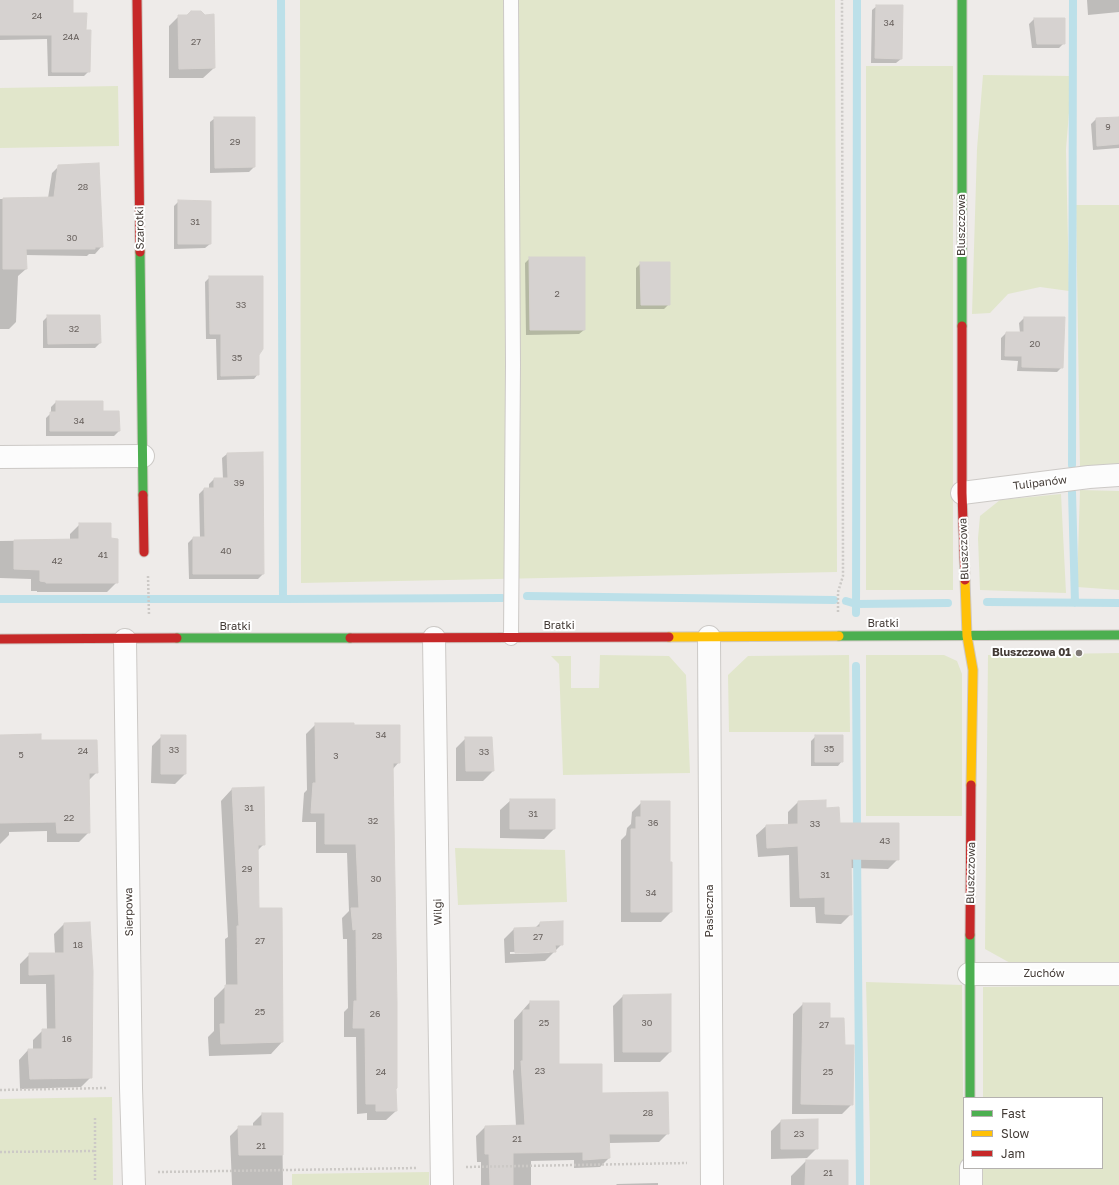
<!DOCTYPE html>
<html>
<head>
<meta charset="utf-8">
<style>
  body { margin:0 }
  #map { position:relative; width:1119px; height:1185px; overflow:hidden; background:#eeebe9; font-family:"Golos Text",sans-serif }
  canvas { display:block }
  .legend { position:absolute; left:963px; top:1097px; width:140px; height:72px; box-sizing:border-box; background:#fff; border:1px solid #b4b1af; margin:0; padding:5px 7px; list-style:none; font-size:12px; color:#433b36 }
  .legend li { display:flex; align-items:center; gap:8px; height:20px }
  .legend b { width:20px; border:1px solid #b4b1af }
</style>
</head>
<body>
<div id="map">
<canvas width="1119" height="1185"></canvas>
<ul class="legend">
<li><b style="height:5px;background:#4caf50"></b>Fast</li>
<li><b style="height:5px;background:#ffc107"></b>Slow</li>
<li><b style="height:5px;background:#c62828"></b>Jam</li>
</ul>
</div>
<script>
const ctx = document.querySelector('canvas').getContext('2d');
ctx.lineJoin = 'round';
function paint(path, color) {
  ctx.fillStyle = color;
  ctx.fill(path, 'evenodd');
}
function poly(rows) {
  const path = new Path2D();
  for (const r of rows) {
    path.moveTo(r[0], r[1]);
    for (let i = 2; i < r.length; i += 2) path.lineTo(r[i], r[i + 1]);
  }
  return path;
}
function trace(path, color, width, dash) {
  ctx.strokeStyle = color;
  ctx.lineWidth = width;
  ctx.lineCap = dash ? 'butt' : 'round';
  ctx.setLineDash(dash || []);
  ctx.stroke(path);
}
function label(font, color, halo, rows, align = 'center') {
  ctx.font = font + ' "Golos Text",sans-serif';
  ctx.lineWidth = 4;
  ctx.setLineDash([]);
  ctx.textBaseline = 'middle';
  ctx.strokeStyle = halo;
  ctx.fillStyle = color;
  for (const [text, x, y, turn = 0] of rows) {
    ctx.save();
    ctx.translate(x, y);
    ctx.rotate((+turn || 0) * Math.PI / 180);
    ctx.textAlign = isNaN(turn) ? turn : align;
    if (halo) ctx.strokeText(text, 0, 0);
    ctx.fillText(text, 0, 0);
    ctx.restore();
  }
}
paint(poly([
  [300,0,835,0,837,572,301,583],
  [866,66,953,66,953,590,866,590],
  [983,75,1072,76,1066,149,1069,291,1040,287,1008,294,990,313,972,314,977,149],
  [118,86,119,146,0,148,0,88],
  [1076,205,1119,205,1119,471,1080,468],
  [1080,490,1119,491,1119,590,1077,587],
  [1061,494,1066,593,980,590,978,538,980,516,1000,500],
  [1119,653,1119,968,1012,964,985,949,988,655],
  [600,655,669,656,686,675,690,773,563,775,559,664,551,656,571,656,571,688,599,688],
  [849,655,850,732,729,732,728,675,748,656],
  [866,655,944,655,957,661,962,674,962,816,866,816],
  [455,848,565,850,567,902,458,905],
  [866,982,962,985,964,1185,870,1185,870,1137],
  [1119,985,1119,1185,983,1185,983,1168,1102,1168,1102,1098,983,1098,983,987],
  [112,1097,113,1185,0,1185,0,1099],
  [429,1172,429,1185,292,1185,292,1174]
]), '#e1e6cb');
paint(poly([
  [0,0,72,0,72,14,85,31,89,71,84,76,48,76,47,39,0,40],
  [1087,0,1119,0,1119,12,1088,15],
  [877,6,901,59,896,63,871,63,872,10],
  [213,15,214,68,203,78,169,78,169,26,179,16],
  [1034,19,1064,43,1059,48,1032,48,1029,24],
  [215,118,254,118,254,167,249,172,210,173,210,122],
  [1119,118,1119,148,1093,150,1091,124,1096,119],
  [59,166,102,246,95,254,89,254,87,256,25,255,26,269,18,276,16,322,9,329,0,329,0,199,48,198,52,173],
  [179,201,210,244,205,248,174,249,174,206],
  [530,258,584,330,579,334,526,335,525,263],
  [641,263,669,304,664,309,636,309,636,268],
  [210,277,258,354,258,374,254,379,217,380,216,339,206,339,205,282],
  [48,316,100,343,95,348,43,348,43,321],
  [1024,318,1062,367,1057,372,1017,371,1018,361,1001,360,1001,338,1006,333,1020,333,1019,323],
  [56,402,102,412,119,431,114,436,46,436,46,418,51,413,51,407],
  [262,453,263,574,258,579,189,579,188,543,193,538,200,538,199,494,204,489,209,489,209,484,214,479,223,479,222,458,227,454],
  [80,524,110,539,117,582,107,592,37,592,37,591,31,591,31,579,0,578,0,541,70,540,70,534],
  [316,724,353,726,399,762,392,770,396,1111,386,1120,367,1120,367,1113,357,1114,356,1037,344,1037,344,1012,348,1008,347,939,343,939,342,918,349,911,347,853,316,853,316,822,302,822,304,793,307,790,306,734],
  [162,736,185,774,175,784,151,783,152,746],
  [816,736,842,761,838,766,811,766,811,741],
  [0,737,40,741,97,772,88,781,89,832,79,842,47,842,47,831,9,832,9,835,0,844],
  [466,738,493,771,483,781,456,781,456,748],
  [232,789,264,844,257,851,258,909,282,1042,271,1054,209,1056,208,1037,214,1031,214,998,226,986,225,939,228,937,221,801],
  [511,800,554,829,544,839,500,838,500,810],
  [642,802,671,912,661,922,621,922,621,840,626,835,627,828,631,824,632,812],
  [798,802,825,809,839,824,898,859,888,869,850,868,851,914,841,924,816,923,815,907,790,907,789,855,758,857,756,835,766,826,788,825,788,812],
  [540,923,562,944,545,961,505,963,504,939,514,929,534,929],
  [551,951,549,953,510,954,510,952],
  [64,924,91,1077,81,1087,20,1089,19,1060,28,1050,33,1050,33,1040,43,1030,47,1030,46,984,20,984,20,964,30,954,55,954,54,934],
  [623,996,670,1052,660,1062,614,1062,613,1006],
  [530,1002,558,1002,558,1065,601,1094,668,1133,659,1142,609,1143,609,1158,600,1167,574,1168,574,1160,531,1161,531,1185,481,1185,481,1162,477,1162,476,1136,485,1127,516,1126,513,1071,514,1069,514,1020],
  [803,1004,829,1019,852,1104,842,1114,792,1114,793,1014],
  [262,1114,282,1114,283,1185,232,1185,230,1136,239,1127,253,1127,253,1123],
  [781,1121,817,1148,807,1158,771,1159,771,1131],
  [806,1161,847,1185,791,1185,791,1176],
  [658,1183,658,1185,616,1185,617,1184]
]), '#0003');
trace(poly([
  [281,0,283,599,502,598],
  [1072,465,1073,0],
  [1072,492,1075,603],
  [527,596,834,600],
  [0,599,283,599],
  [846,601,856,604,948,603],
  [987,602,1119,603],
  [856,613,857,0],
  [856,666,857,834],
  [857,849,860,1185]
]), '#bce0e9', 8);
const building = poly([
  [0,0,73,0,73,13,87,13,86,30,91,30,90,72,52,72,52,35,0,35,0,0],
  [876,5,903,5,902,59,875,58,876,5],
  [191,11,201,11,205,15,214,14,215,68,179,69,178,15,187,15,191,11],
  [1034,18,1065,18,1065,44,1037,44,1034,18],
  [214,117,255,117,255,167,215,168,214,117],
  [1119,117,1119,144,1097,146,1096,118,1119,117],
  [99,163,103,247,95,247,95,249,26,249,27,269,3,269,3,198,54,197,58,165,99,163],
  [178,200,211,201,211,244,178,244,178,200],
  [529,257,585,257,585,330,530,330,529,257],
  [640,262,670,262,670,305,641,305,640,262],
  [209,276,263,276,263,349,259,355,259,375,221,376,221,334,210,334,209,276],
  [47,315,100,315,101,343,48,344,47,315],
  [1024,317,1065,317,1063,368,1022,367,1022,356,1005,356,1006,332,1024,332,1024,317],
  [56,401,103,401,103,411,119,411,120,431,50,431,50,412,56,412,56,401],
  [263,452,264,574,193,574,193,537,205,537,204,488,214,488,214,478,228,478,227,453,263,452],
  [79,523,111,523,111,538,118,539,118,583,46,583,46,582,40,581,40,570,14,569,14,540,79,539,79,523],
  [315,723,354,723,354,725,400,725,400,763,393,763,397,1002,397,1088,396,1089,397,1111,376,1111,376,1104,366,1104,365,1028,353,1028,354,1001,357,1001,356,929,353,930,351,908,359,908,356,844,325,844,325,813,311,813,313,783,316,783,315,723],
  [41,734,41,740,97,740,98,773,89,773,90,833,57,833,56,822,0,823,0,735,41,734],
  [161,735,186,735,186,774,161,774,161,735],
  [815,735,843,735,843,762,815,762,815,735],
  [465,737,492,737,494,771,466,771,465,737],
  [264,787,265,845,258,845,259,908,282,908,283,1042,221,1044,220,1024,225,1024,225,985,238,985,237,926,239,926,232,788,264,787],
  [510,799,555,799,555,829,510,829,510,799],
  [826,800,826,808,839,807,840,823,899,823,899,860,851,859,852,915,825,914,825,897,800,898,798,846,767,848,766,825,798,824,798,801,826,800],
  [641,801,670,801,670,862,672,862,672,912,631,912,631,829,636,829,636,817,641,817,641,801],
  [563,921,563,945,555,945,556,952,515,953,514,928,540,927,540,922,563,921],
  [90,922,93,971,92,1078,30,1079,28,1049,42,1049,42,1029,56,1029,55,974,29,975,29,953,64,953,64,923,90,922],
  [671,994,671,1052,623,1052,623,995,671,994],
  [530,1001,559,1001,559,1064,602,1064,602,1093,668,1092,669,1134,609,1134,610,1158,583,1160,583,1152,513,1153,513,1185,490,1185,489,1154,485,1154,485,1126,525,1125,521,1061,523,1061,523,1010,530,1010,530,1001],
  [803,1003,830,1003,830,1018,844,1018,845,1045,854,1045,853,1105,801,1104,803,1003],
  [262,1113,283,1113,283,1155,239,1155,238,1126,262,1126,262,1113],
  [818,1119,818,1149,781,1149,781,1120,818,1119],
  [806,1160,848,1160,848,1185,805,1185,806,1160]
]);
paint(building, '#d6d2d0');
trace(building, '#d6d2cf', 1);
const lane = poly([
  [511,0,513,364,511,638]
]);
const street = poly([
  [0,457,143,456],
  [962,493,1089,477,1119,475],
  [709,637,712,1185],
  [434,638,442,1185],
  [125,640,131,1088,134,1185],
  [969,974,1119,974],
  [971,1168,971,1185]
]);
const fast = poly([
  [962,0,962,326],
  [140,252,143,495],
  [839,636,1119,635],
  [177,638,350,638],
  [970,935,970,1098]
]);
const slow = poly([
  [965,580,967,636,973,670,971,785],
  [669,637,839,636]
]);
const jam = poly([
  [137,0,140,252],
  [962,326,962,493,965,580],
  [143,495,144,552],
  [350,638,669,637],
  [0,639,177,638],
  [970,935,971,785]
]);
trace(lane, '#ccc9c6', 16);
trace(street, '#ccc9c6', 24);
trace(fast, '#cec8c2', 11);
trace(slow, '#cec8c2', 11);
trace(jam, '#cec8c2', 11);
trace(poly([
  [148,576,149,615],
  [838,612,838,592,843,576,842,0],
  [0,1090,106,1088],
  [95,1118,95,1182],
  [0,1152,95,1151],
  [466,1167,687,1163],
  [158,1172,417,1168]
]), '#ccc9c6', 2.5, [2, 2]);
trace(lane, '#fcfcfc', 14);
trace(street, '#fcfcfc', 22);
trace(fast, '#4caf50', 9);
trace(slow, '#ffc107', 9);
trace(jam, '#c62828', 9);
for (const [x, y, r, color] of [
  [1079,653,4,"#7f7975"]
]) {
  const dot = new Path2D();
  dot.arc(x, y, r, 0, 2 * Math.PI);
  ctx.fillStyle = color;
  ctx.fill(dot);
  trace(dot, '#fff', 1.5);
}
label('9px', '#69625e', null, [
  ["24",37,16],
  ["34",889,23],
  ["24A",71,37],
  ["27",196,42],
  ["9",1108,127],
  ["29",235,142],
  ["28",83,187],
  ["31",195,222],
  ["30",72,238],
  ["2",557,294],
  ["33",241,305],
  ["32",74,329],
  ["20",1035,344],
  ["35",237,358],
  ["34",79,421],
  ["39",239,483],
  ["40",226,551],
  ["41",103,555],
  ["42",57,561],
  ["34",381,735],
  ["35",829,749],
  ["33",174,750],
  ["24",83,751],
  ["33",484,752],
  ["5",21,755],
  ["3",336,756],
  ["31",249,808],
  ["31",533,814],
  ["22",69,818],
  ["32",373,821],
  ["36",653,823],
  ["33",815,824],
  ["43",885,841],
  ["29",247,869],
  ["31",825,875],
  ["30",376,879],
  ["34",651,893],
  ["28",377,936],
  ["27",538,937],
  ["27",260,941],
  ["18",78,945],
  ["25",260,1012],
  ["26",375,1014],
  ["25",544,1023],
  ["30",647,1023],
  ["27",824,1025],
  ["16",67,1039],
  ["23",540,1071],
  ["24",381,1072],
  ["25",828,1072],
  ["28",648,1113],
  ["23",799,1134],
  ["21",517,1139],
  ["21",261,1146],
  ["21",828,1173]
]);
label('11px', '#433b36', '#fff', [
  ["Bluszczowa",962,225,-90],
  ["Szarotki",140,228,-91],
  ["Tulipanów",1040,483,-7],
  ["Bluszczowa",964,549,-92],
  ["Bratki",883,624],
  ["Bratki",559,626],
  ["Bratki",235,627],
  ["Bluszczowa",971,873,-89],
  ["Pasieczna",710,911,-90],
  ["Sierpowa",129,912,-91],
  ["Wilgi",438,912,-91],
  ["Zuchów",1044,974]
]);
label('bold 11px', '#433b36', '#fff', [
  ["Bluszczowa 01",1071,653]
], 'right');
</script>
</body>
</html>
